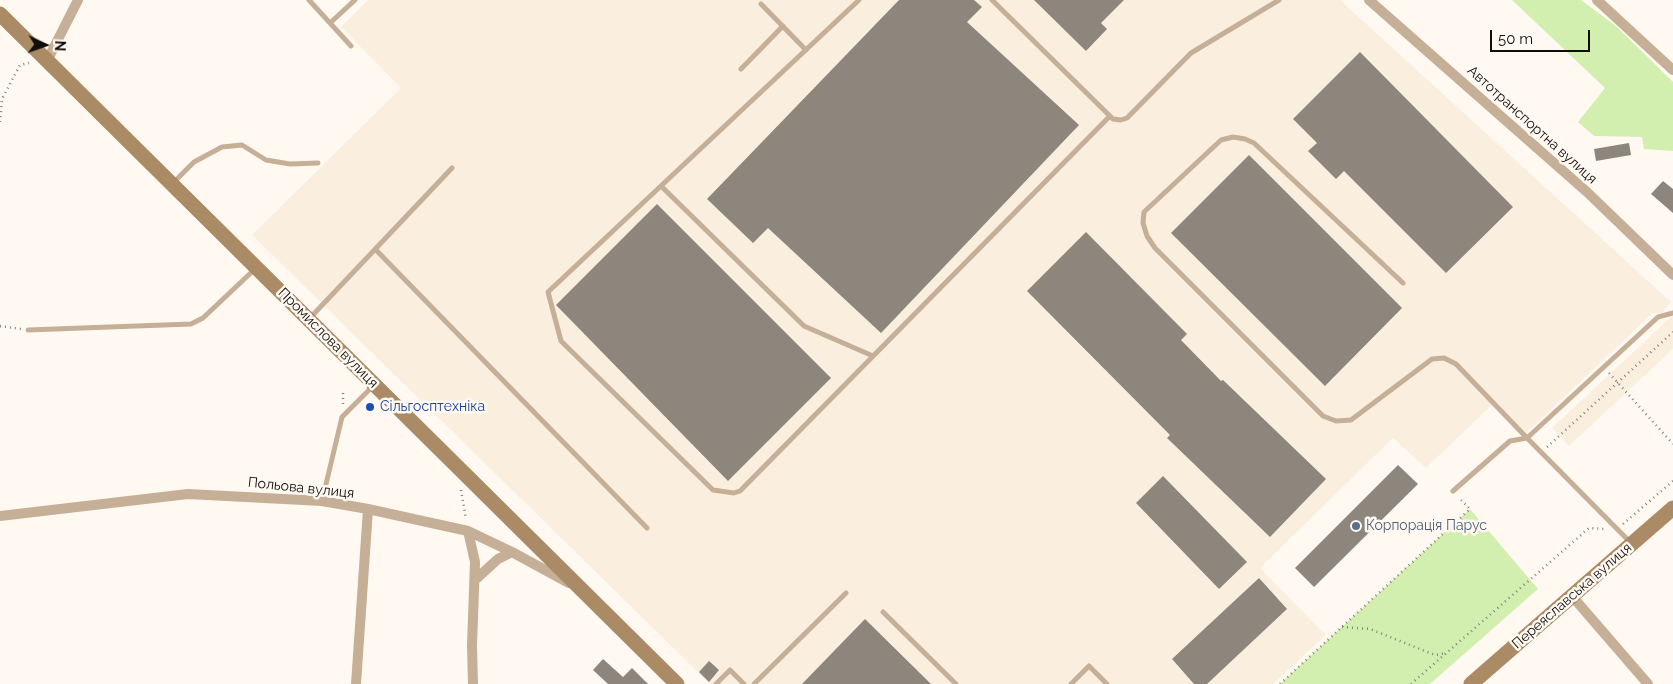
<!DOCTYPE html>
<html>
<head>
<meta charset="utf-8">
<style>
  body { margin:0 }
  #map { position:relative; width:1673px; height:684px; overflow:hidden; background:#fff9f2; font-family:Raleway,sans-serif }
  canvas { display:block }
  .north { position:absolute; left:20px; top:20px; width:50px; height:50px; -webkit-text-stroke:4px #fff9f2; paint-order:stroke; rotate:93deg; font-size:14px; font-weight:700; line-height:20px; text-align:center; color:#100e0b }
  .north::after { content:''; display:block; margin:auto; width:18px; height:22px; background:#100e0b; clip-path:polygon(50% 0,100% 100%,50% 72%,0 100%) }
  .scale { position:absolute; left:1490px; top:30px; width:100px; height:22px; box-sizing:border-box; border:2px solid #100e0b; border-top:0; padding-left:6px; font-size:15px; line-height:18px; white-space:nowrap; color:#100e0b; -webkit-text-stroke:4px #fff9f2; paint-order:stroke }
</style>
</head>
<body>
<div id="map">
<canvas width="1673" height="684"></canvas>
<div class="north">N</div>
<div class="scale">50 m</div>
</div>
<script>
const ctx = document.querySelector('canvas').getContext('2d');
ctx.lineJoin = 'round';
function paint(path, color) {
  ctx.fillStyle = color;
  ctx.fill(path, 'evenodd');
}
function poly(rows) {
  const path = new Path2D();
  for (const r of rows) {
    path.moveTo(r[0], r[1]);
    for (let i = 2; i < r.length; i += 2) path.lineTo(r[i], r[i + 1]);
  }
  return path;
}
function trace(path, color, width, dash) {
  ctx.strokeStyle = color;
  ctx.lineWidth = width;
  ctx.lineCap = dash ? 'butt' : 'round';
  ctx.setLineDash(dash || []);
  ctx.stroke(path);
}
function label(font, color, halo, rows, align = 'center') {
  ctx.font = font + ' Raleway,sans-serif';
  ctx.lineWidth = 5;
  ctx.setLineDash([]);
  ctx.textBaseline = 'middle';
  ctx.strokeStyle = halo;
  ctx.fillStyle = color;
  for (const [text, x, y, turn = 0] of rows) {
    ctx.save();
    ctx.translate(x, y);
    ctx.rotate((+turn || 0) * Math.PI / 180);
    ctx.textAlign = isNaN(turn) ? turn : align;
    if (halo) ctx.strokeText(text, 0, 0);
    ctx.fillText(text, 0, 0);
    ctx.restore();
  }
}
paint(poly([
  [368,0,1340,0,1671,302,1662,313,1653,313,1524,435,1494,403,1426,468,1393,438,1260,568,1326,635,1273,684,710,684,252,235,401,88,341,27],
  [1673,315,1673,349,1569,446,1552,428]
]), '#faefdf');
paint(poly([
  [1512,0,1581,0,1616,26,1673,82,1673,151,1644,149,1642,137,1594,136,1578,122,1605,88],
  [1470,509,1538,589,1430,684,1280,684]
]), '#d3efb0');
paint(poly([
  [899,0,974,0,982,7,967,22,1079,125,881,333,768,228,753,243,707,199],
  [1034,0,1124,0,1101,23,1107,29,1086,51],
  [1360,52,1513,207,1446,273,1344,171,1336,179,1308,151,1317,143,1293,119],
  [1629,143,1631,155,1596,161,1594,149],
  [1249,155,1402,308,1325,386,1171,233],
  [1663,181,1673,189,1673,213,1651,194],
  [657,204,831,378,728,481,556,305],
  [1086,232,1187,334,1181,340,1221,381,1223,380,1326,479,1270,537,1167,438,1170,435,1027,291],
  [1398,465,1418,484,1314,587,1295,568],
  [1163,476,1247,562,1219,589,1136,503],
  [1259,578,1287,609,1207,684,1194,684,1172,659],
  [865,619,931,684,802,684],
  [603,659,623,677,632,668,648,684,608,684,593,670],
  [709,661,719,670,709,682,699,672]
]), '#8c867d');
trace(poly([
  [0,122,2,99,20,65,29,63],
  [0,326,21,329],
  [1609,373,1673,444],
  [343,404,343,391],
  [1547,447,1673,332],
  [461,490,466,519],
  [1623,524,1673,481],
  [1342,627,1370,629,1435,655,1446,653],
  [1280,684,1470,509,1459,498],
  [1411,684,1589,528,1605,529]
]), '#84807b', 2.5, [1, 4]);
trace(poly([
  [309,0,351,46],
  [859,0,548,292,561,341,713,490,734,493,740,491,1110,116],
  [992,0,1113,119,1121,120,1127,118,1191,53,1279,0],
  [761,4,806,50],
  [330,23,355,0],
  [741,69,783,26],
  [174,182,194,162,222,147,242,145,266,160,290,164,318,163],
  [661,186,804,326,873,356],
  [375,249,647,528],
  [1403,283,1254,143,1245,139,1233,137,1221,140,1144,212,1143,223,1147,236,1155,248,1323,416,1336,421,1351,420,1432,359,1444,358,1456,364,1527,438,1658,317,1673,313],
  [309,319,452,168],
  [28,330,191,324,203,318,256,268],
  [1453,491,1510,441,1527,438,1630,542],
  [322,501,342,417,372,387],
  [883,612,956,684],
  [716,684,730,670,744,684],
  [754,684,846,593],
  [1071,684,1089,666,1107,684]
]), '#c6af97', 5);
trace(poly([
  [1369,0,1587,192,1673,275],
  [1597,0,1673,70],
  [47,61,78,0],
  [0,516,188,494,322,501,368,509,468,531,512,552,569,583],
  [468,531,475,562,472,645,473,684],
  [476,579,498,559,512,552],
  [1572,596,1648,684],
  [356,684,368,509]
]), '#c6af97', 10);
trace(poly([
  [0,14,677,684],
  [1471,684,1673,508]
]), '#ab8a66', 15);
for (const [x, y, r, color] of [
  [370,407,5,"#1a4fb4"],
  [1356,526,5,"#5c6f8a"]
]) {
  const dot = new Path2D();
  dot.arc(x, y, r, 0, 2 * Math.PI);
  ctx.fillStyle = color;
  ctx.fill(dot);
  trace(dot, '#fff9f2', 2);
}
label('14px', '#100e0b', '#fff9f2', [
  ["Автотранспортна вулиця",1532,125,42],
  ["Промислова вулиця",328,338,45],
  ["Польова вулиця",301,488,6],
  ["Переяславська вулиця",1572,596,-41]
]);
label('14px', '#164399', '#fff9f2', [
  ["Сільгосптехніка",380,407]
], 'left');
label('14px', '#4e5e75', '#fff9f2', [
  ["Корпорація Парус",1366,526]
], 'left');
</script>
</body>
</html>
